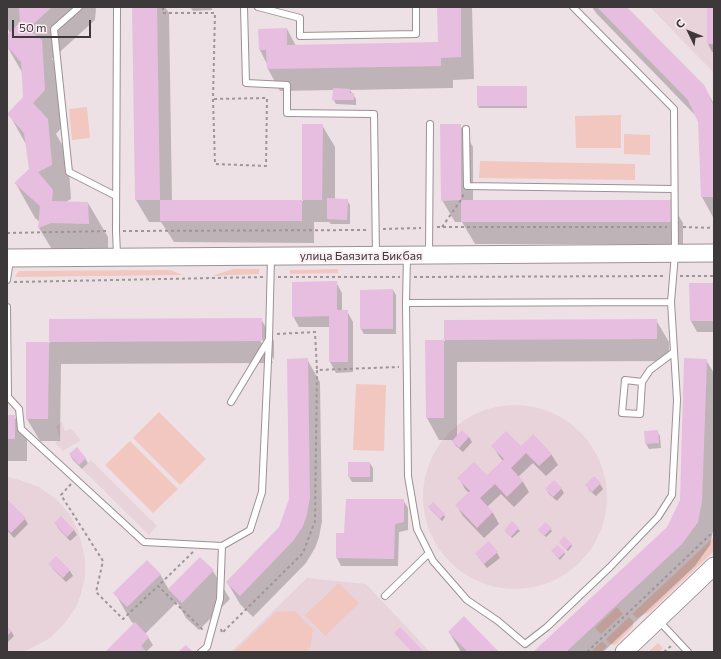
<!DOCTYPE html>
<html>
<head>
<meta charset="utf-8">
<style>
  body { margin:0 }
  #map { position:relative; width:721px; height:659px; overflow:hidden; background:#eee1e6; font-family:Commissioner,sans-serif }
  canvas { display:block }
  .frame { position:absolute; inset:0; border:8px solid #3d383a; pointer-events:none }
  .north { position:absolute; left:669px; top:12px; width:40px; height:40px; -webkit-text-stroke:3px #fbeff4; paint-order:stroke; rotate:313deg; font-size:11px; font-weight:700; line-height:16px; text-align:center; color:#3d383a }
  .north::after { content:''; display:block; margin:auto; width:14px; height:18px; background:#3d383a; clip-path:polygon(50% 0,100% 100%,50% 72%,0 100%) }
  .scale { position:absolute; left:12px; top:20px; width:79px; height:18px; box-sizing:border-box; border:2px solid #3d383a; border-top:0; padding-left:5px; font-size:12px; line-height:14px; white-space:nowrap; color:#3d383a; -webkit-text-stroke:3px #fbeff4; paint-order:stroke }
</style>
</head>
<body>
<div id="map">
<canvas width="721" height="659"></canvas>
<div class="frame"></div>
<div class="north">С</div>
<div class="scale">50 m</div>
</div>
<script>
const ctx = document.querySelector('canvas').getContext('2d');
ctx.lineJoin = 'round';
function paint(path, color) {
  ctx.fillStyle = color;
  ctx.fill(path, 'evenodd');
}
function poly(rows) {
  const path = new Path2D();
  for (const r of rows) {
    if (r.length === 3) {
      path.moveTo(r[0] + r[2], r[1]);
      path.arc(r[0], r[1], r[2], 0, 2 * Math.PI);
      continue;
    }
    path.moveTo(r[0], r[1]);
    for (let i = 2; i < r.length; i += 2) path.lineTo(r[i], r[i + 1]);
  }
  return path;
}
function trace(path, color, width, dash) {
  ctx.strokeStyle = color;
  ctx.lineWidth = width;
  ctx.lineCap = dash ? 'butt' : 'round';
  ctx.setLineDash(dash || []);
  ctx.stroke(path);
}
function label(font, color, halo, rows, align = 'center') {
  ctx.font = font + ' Commissioner,sans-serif';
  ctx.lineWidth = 4;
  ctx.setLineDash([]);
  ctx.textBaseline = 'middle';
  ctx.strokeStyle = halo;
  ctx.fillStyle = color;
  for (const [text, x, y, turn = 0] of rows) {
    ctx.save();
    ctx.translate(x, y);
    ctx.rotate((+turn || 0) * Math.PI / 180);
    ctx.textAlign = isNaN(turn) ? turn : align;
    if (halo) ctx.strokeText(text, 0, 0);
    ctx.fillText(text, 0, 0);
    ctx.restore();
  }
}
paint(poly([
  [650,7,714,7,714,73],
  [515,497,92],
  [62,422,65,431,71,429,81,440,63,451,55,443,60,439,56,426],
  [91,460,157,526,149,535,82,469],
  [7,477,20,480,39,487,57,500,70,515,78,530,85,558,85,578,80,597,75,609,65,623,50,638,30,649,21,652,7,652],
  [307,578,366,584,430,652,231,652]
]), '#e8d3db');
paint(poly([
  [87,107,90,138,72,140,69,109],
  [621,115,621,148,576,148,575,116],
  [624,134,650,135,650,155,624,154],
  [480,161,635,164,635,180,479,178],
  [233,269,259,269,259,274,212,276],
  [338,269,338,273,290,274,290,270],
  [170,270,183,275,15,277,17,273,19,271],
  [356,384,386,385,384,451,353,450],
  [159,412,206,459,180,485,133,438],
  [130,441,178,489,153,513,105,465],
  [714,537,714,551,650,612,643,615,637,618,632,614],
  [339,583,359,603,325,636,305,615],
  [617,607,623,614,601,634,595,628],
  [295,611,313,630,310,648,306,652,234,652,276,612],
  [629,617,633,621,633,627,615,645,610,644,606,639],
  [602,641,607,646,601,652,591,652],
  [658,643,663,648,659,652,648,652]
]), '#f1c7bf');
paint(poly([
  [7,7,95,7,96,9,95,20,52,59,61,75,64,125,56,134,68,155,71,199,64,203,88,203,108,237,108,258,59,261,39,228,40,222,35,218,16,184,31,170,27,146,9,114,24,97,23,74,7,46,7,37,10,33,7,27],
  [133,7,165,7,169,13,172,201,303,201,303,125,322,125,335,147,335,200,347,200,350,205,350,224,331,224,329,222,314,222,314,243,174,242,161,222,149,222,136,200],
  [190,7,212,7,212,10,193,11],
  [438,7,472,7,474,79,453,80,453,88,350,90,356,99,356,105,336,104,333,99,334,90,280,91,268,69,267,64,260,50,287,29,296,46,439,43],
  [592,7,626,7,704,86,714,104,714,219,702,197,699,122,697,117,596,13],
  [708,7,714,7,714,52,712,52,708,44],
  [526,87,527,89,527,108,479,108,478,106],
  [460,125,473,147,473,201,670,201,683,223,683,244,475,244,462,222,455,222,442,200],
  [336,282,342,293,342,311,347,311,353,322,353,372,336,373,330,362,330,327,299,327,293,316],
  [690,284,714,284,714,332,697,332,691,321],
  [393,290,396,295,396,334,364,334,361,329],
  [261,319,274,341,274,360,263,340,260,340,273,363,61,364,60,441,40,441,27,419,27,343,50,343,50,320],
  [656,320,669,342,669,361,457,362,457,437,469,437,472,442,463,452,456,446,452,440,439,440,427,418,426,341,445,341,445,321],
  [307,359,320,382,322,521,319,537,315,548,306,563,253,617,240,604,227,582,280,527,290,499],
  [706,360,714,373,714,526,710,545,695,566,603,652,534,652,668,528,681,501],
  [7,416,14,416,27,438,27,461,7,461],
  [657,431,660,436,661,448,649,449,646,444],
  [493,446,520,447,551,454,558,465,546,476,533,463,518,477,523,482,529,492,514,507,501,494,487,507,493,513,499,524,484,538,463,516,457,506,469,493,465,489,459,478,487,476,503,461,499,456],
  [70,455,85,458,88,463,82,469,73,460],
  [370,463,373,468,373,482,352,482,349,477],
  [600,484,603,489,596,496,589,490,587,485],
  [561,488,564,493,557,501,549,494,546,489],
  [7,500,25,519,28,524,14,538,7,530],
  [403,500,408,508,408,530,399,532,398,566,341,566,337,558,337,534,345,534],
  [429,508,444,515,445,517,442,521],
  [55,523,74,530,77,535,70,541,58,528],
  [512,523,520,531,512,538,506,532],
  [545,523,552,531,546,537,540,532],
  [561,544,571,544,572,546,568,551],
  [552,551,564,552,565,554,560,560],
  [476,553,497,553,500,558,487,568,479,558],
  [56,557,70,571,73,576,66,582,53,569,50,564],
  [213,571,230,599,199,630,186,618,177,602,145,634,148,637,153,645,146,652,107,652,134,624,131,621,115,593,160,574,169,590],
  [7,627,11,631,14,636,7,643],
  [449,632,497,652,461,652]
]), '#0003');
paint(poly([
  [19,7,52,7,28,29,42,40,45,90,33,103,48,119,52,165,38,172,53,190,52,201,88,202,89,224,51,223,38,228,40,206,14,183,29,169,24,133,7,114,23,97,21,62,7,46,7,35,20,23],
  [132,7,157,7,160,200,135,200],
  [437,7,461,7,461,57,441,58,441,66,267,69,266,50,259,50,258,29,287,28,287,45,438,42],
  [597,7,627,7,705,86,714,107,714,197,701,197,698,122,688,100],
  [707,7,714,7,714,44,707,44],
  [477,86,527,86,527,106,477,106],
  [333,88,350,89,350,93,354,93,354,100,332,100],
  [302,124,323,124,322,200,302,200,302,221,160,221,160,200,302,200],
  [440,124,461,124,461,200,441,201],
  [327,198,348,199,347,220,327,219],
  [461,200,671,200,671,222,461,222],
  [337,281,337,310,348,310,348,362,329,362,329,316,292,317,292,282],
  [689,283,714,283,714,321,690,321],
  [393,289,393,329,360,329,360,290],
  [262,318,262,341,49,342,49,319],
  [657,319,657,339,444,340,444,320],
  [425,340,444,340,444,418,426,418],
  [26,342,49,342,48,419,26,419],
  [308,358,310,498,307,514,303,526,293,541,240,596,226,582,279,527,289,499,287,359],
  [684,358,707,359,702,501,698,522,682,544,566,652,533,652,667,527,680,500],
  [7,415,15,415,15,439,7,439],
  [462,430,469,437,459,448,452,441],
  [658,430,659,443,645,444,644,431],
  [506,431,521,446,533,434,552,454,539,466,526,453,511,468,523,481,507,497,495,484,480,498,493,512,477,528,455,505,470,491,457,478,474,462,487,475,504,459,491,446],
  [77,447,86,458,79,465,69,454],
  [348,462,370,462,370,477,348,477],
  [594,476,601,483,592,492,585,485],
  [554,480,562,488,553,497,545,489],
  [7,499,26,518,11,533,7,529],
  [346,499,404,499,404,522,395,524,394,559,336,558,336,533,344,533],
  [433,502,445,514,440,519,428,507],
  [61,516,74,530,67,537,54,523],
  [512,521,519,528,511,537,504,530],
  [545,522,552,528,544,536,538,530],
  [564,536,572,544,566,550,559,542],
  [489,541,498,552,484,564,475,553],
  [557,545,565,552,559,558,551,551],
  [56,556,70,570,63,578,48,564],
  [200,557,214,570,182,603,168,589],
  [147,560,161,574,127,607,113,593],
  [464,616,499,652,468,652,448,632],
  [135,622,149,637,141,646,147,652,105,652],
  [7,626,12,631,7,636],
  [400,627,424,652,412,652,394,633],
  [186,645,193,652,178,652]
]), '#e7bee0');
const lane = poly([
  [79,7,54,29,69,172,116,196],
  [244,7,246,83,287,85,287,113,374,114,376,255],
  [258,7,300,18,300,36,416,34,416,7],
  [466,129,467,186,674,189],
  [429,254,430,124],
  [117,255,116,231,117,7],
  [407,256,406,303,408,476,417,529,433,561,467,600,498,621,525,644,547,627,610,567,658,517,672,495,677,400,671,302,675,254,674,109,573,7],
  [7,280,10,260],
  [406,303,671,302],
  [7,307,8,397,19,409,21,429,144,542,222,546,250,530,262,492,269,339],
  [642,382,625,380,622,413,640,414,642,382,650,370,674,352],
  [231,402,269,339,271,258],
  [385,596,429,553],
  [659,621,688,652],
  [201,652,207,647,220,599,222,546]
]);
const secondary = poly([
  [7,258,714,253],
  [624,652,714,566]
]);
trace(lane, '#9d9196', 8);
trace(secondary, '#9d9196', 19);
trace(poly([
  [163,7,163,13,215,13,213,99,215,164,266,166,267,98,213,99],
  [437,227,667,227],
  [442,227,461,200,464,193],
  [683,227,714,228],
  [383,229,421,228],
  [123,231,369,230],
  [7,233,109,231],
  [680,276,714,276],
  [278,277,400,277],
  [414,277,666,276],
  [14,282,264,277],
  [277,334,315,332,317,370],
  [71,484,61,495,103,561,96,592,123,619,158,586],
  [193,552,158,586,203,630],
  [221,629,222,633,303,553,315,521,317,370,399,367],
  [587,652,714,531],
  [664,652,671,646]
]), '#9e9599', 2, [3, 3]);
trace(lane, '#fff', 6);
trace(secondary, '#fff', 17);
label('12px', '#3d383a', '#fbeff4', [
  ["улица Баязита Бикбая",361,256]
]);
</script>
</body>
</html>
